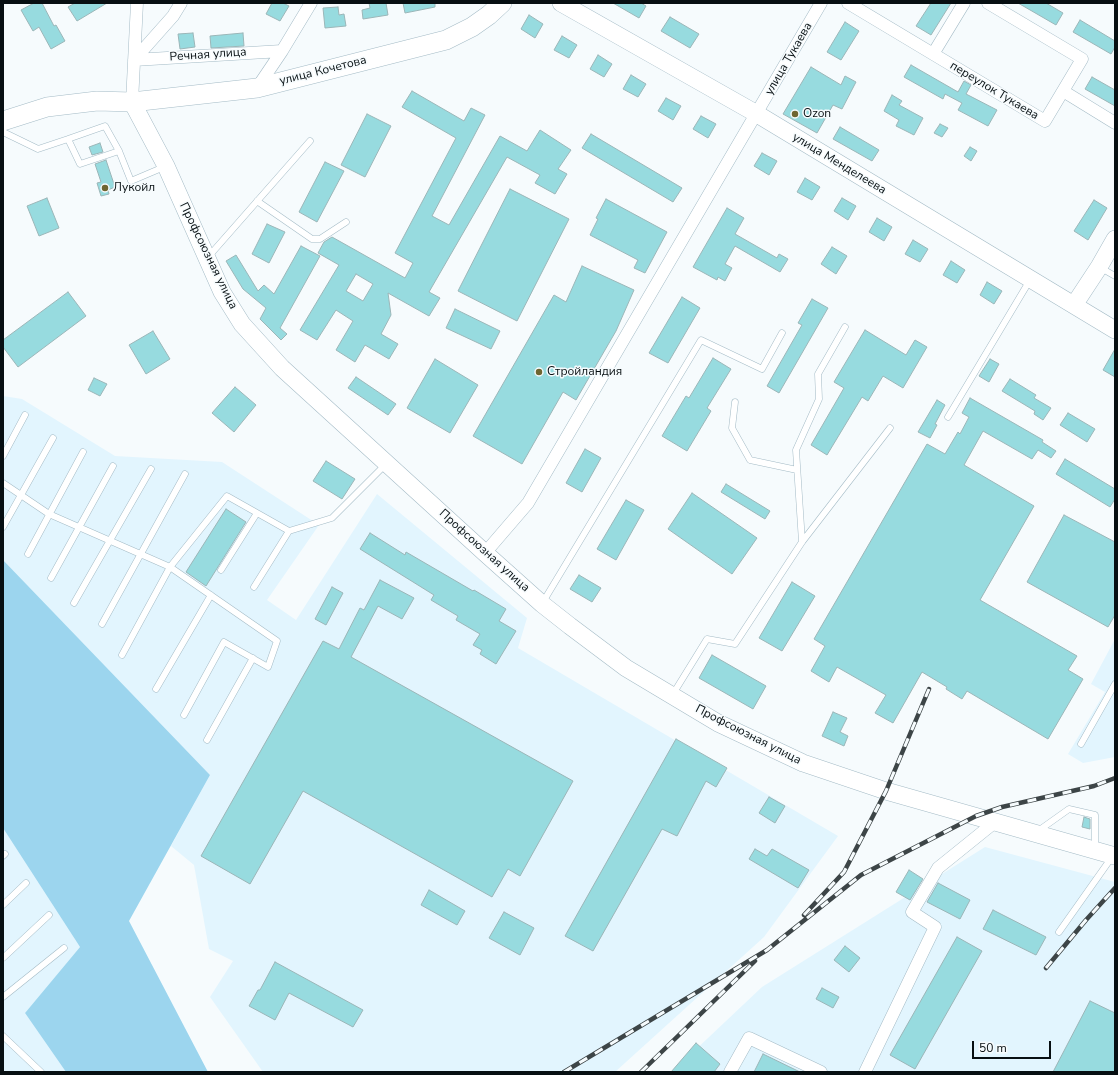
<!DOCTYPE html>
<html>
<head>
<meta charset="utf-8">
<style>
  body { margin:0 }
  #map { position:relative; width:1118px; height:1075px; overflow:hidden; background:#f6fbfd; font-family:"Nunito Sans",sans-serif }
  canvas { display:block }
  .frame { position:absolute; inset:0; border:4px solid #070f12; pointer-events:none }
  .scale { position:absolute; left:972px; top:1041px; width:79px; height:18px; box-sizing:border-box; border:2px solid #070f12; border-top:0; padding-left:5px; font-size:12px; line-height:14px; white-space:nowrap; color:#070f12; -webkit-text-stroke:3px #f6fbfd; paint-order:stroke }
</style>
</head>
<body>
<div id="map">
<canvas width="1118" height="1075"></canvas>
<div class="frame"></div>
<div class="scale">50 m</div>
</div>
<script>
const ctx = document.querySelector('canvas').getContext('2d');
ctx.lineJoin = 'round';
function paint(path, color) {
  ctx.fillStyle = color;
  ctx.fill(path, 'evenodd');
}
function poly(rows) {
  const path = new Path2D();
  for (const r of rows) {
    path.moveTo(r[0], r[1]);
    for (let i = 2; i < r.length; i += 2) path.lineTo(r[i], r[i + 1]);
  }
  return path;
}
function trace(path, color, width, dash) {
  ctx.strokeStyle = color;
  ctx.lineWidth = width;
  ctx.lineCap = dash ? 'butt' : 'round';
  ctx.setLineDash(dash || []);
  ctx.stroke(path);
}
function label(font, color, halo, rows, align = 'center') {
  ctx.font = font + ' "Nunito Sans",sans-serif';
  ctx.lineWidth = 3;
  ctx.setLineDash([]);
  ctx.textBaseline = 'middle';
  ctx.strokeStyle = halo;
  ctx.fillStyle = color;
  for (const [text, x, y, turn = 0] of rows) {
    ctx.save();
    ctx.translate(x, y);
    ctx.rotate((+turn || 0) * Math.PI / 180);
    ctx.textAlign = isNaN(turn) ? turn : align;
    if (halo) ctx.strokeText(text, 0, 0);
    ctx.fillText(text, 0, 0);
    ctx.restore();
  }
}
paint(poly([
  [3,396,22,399,115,456,222,462,319,525,267,600,296,620,377,494,527,618,518,648,838,836,764,937,615,1072,263,1072,210,997,233,961,209,949,194,865,171,846,210,775,3,560],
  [1115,639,1115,757,1083,763,1068,754,1105,692,1091,684],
  [3,828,80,947,25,1013,66,1072,3,1072],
  [985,847,1115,882,1115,1072,672,1072,762,987]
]), '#e2f5fe');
paint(poly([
  [3,560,210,775,129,921,208,1072,66,1072,25,1013,80,947,3,828]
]), '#9cd5ee');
const building = poly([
  [34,3,42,3,54,26,56,25,65,41,51,49,39,27,33,31,21,10,34,3],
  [75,3,107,3,77,21,68,7,75,3],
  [272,3,283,3,289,6,280,21,266,14,272,3],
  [369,3,386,3,388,15,363,19,362,10,370,8,369,3],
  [403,3,435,3,435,7,405,13,403,3],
  [613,3,641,3,646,6,639,18,613,3],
  [931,3,951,3,931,35,916,26,931,3],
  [1018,3,1046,3,1063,13,1056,25,1018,3],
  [338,7,339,15,344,14,346,26,325,28,323,8,338,7],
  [529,15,543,24,535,38,521,29,529,15],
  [670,17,699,34,690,48,661,31,670,17],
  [1080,20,1115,41,1115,47,1111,54,1073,32,1080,20],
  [845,22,859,31,841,60,827,52,845,22],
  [193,33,195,47,180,49,178,34,193,33],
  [243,33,244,46,211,48,210,36,243,33],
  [562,36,577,45,569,58,554,50,562,36],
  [598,55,612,64,604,77,590,69,598,55],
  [911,65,958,92,964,81,971,85,966,94,997,110,988,126,958,110,962,103,945,94,943,99,904,77,911,65],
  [811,67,841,85,845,76,856,82,842,109,833,105,817,133,783,114,811,67],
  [631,75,646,84,638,97,623,89,631,75],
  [1092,77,1115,90,1115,106,1085,89,1092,77],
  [412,91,464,121,471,108,485,115,432,216,449,225,500,136,527,151,540,130,571,150,558,169,567,174,555,194,535,183,540,175,507,157,429,292,440,298,429,316,388,293,391,315,381,334,398,344,389,359,365,345,355,362,336,350,353,321,336,310,317,340,300,330,339,265,318,253,324,242,332,237,405,278,413,263,395,253,456,138,402,107,412,91],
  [356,274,373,284,363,301,346,291,356,274],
  [892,95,902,101,899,105,923,118,914,135,896,126,899,120,884,111,892,95],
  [666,98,681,106,673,120,658,111,666,98],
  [367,114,391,126,365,177,341,165,367,114],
  [701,116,716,124,708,138,693,129,701,116],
  [940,124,948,128,942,137,934,133,940,124],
  [840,127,879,150,872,161,833,139,840,127],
  [591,134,682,188,673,202,582,148,591,134],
  [100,143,103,152,92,155,89,147,100,143],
  [970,147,977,151,971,161,964,156,970,147],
  [762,153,777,161,769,175,754,166,762,153],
  [106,160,115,187,108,190,109,194,101,196,97,183,101,182,95,164,106,160],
  [325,162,344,171,317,222,299,212,325,162],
  [805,178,820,187,812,200,797,192,805,178],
  [510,189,569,219,517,321,458,291,510,189],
  [47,198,59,228,39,236,27,206,47,198],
  [842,198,856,206,848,220,834,211,842,198],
  [606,199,667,232,645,273,634,268,638,260,590,235,598,219,596,218,606,199],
  [1094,200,1107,208,1088,240,1074,231,1094,200],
  [727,208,744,218,735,234,777,258,779,254,788,259,780,272,735,246,725,264,732,268,725,281,718,277,717,280,693,267,727,208],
  [877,218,892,227,884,241,869,232,877,218],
  [267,224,285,232,269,263,252,254,267,224],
  [913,240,928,249,920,262,905,254,913,240],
  [301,246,320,256,280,328,287,334,281,340,260,319,266,308,243,289,226,261,236,255,258,291,264,285,274,294,301,246],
  [832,247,847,256,836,274,821,264,832,247],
  [951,261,965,270,957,283,943,275,951,261],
  [582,266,634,290,616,331,576,400,563,392,522,464,473,436,554,295,566,302,582,266],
  [987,282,1002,291,994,304,980,295,987,282],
  [68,292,86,316,18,367,3,347,3,340,68,292],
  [682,297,700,308,668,363,649,353,682,297],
  [812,299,828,308,779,393,767,386,802,325,798,323,812,299],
  [455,309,500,331,491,349,446,328,455,309],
  [865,330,906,355,915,340,927,347,903,388,883,376,868,401,862,397,827,455,811,445,844,388,834,382,865,330],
  [153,331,170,359,146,374,129,345,153,331],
  [1115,349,1115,377,1103,370,1115,349],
  [713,358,731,369,707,408,711,411,687,451,662,436,686,396,689,398,713,358],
  [435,359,478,385,450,433,407,408,435,359],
  [990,359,999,364,989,382,979,376,990,359],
  [356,377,396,404,388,415,348,388,356,377],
  [94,378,107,384,100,396,88,390,94,378],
  [1010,379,1036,395,1034,398,1051,408,1043,420,1034,414,1035,411,1002,391,1010,379],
  [235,387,256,405,234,432,212,413,235,387],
  [970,398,1043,440,1042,442,1056,451,1051,458,1038,450,1032,459,983,431,964,465,1034,506,980,600,1077,656,1068,670,1083,679,1048,739,967,691,962,699,946,689,947,687,922,672,893,723,875,713,886,695,837,667,829,682,811,671,825,646,814,639,927,444,945,454,958,432,960,434,969,417,962,413,970,398],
  [937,400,945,405,935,424,937,425,930,438,918,432,937,400],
  [1068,413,1095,429,1087,442,1060,425,1068,413],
  [585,449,601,458,582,492,566,483,585,449],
  [1065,459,1115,489,1115,499,1110,507,1056,474,1065,459],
  [326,461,355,479,342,499,313,481,326,461],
  [726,484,770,511,765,519,721,492,726,484],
  [692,493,757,538,732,574,668,529,692,493],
  [626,500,644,510,616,560,597,549,626,500],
  [226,509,246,522,206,586,186,572,226,509],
  [1064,515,1115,542,1115,615,1108,627,1027,582,1064,515],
  [370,533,405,555,406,552,473,591,474,590,506,609,499,621,516,631,496,664,480,654,482,650,473,645,480,634,456,620,458,616,431,600,434,595,360,549,370,533],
  [579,575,601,588,592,602,570,589,579,575],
  [380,580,414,598,402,619,378,606,351,657,573,781,520,876,508,869,492,897,303,791,250,884,201,856,323,641,339,649,360,608,364,610,380,580],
  [792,582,815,596,782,651,759,638,792,582],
  [332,587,343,593,326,625,315,619,332,587],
  [712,655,766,686,753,709,699,678,712,655],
  [833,712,847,718,840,732,848,736,844,746,822,736,833,712],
  [676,739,727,768,716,787,706,781,677,836,662,829,593,951,565,936,676,739],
  [769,797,785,806,775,823,759,813,769,797],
  [1084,817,1090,819,1090,829,1082,827,1084,817],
  [755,849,767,856,772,849,809,870,798,888,749,859,755,849],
  [909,870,923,879,910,900,896,892,909,870],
  [938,883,970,900,960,919,927,902,938,883],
  [429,890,465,911,457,925,421,905,429,890],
  [993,910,1046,937,1036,955,983,929,993,910],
  [504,912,534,928,520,955,489,938,504,912],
  [957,937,982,951,915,1069,890,1055,957,937],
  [845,946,860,958,849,972,834,960,845,946],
  [275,962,363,1010,353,1027,289,993,275,1020,249,1006,258,990,260,990,275,962],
  [822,988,839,997,833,1008,816,999,822,988],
  [1090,1001,1115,1013,1115,1072,1053,1072,1090,1001],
  [696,1043,720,1064,714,1072,671,1072,696,1043],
  [763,1054,800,1072,754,1072,763,1054]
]);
paint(building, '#97dbdf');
trace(building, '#9bb6b8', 1);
const lane = poly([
  [3,132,38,149,68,139,80,164,119,151,131,181,164,167],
  [68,139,105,126,119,151],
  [257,201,312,239,320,239,346,222],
  [209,256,310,141],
  [1101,268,1115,276],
  [735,402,732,428,750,460,797,470],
  [948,417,1030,280],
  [3,456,25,415],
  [3,483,49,514,170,567,227,496,289,531,332,518,386,464],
  [3,527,53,438],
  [802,542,796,450,819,399,818,374,845,327],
  [28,554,83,452],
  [221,570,257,513],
  [51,578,113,466],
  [254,587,289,531],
  [543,602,701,340,762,369,782,333],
  [74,603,151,469],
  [102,624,185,474],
  [122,655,170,567,277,641,268,667,224,642,184,715],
  [156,689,211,595],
  [673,694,707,639,735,644,802,542,890,428],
  [207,740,253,658],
  [1081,744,1115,684],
  [1038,831,1069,809,1095,815,1095,849],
  [3,856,5,854],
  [3,905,26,883],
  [1059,932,1112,857],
  [3,958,49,915],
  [3,997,64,948],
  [3,1036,41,1072]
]);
const street = poly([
  [848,3,1045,121,1082,59,988,3],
  [933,54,964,3],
  [134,60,282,51,311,3],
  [134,60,173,16,181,3],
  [257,88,282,51],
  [1063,91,1115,123],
  [132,102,137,3],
  [485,553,528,503,821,3],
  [730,1072,749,1038,821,1072],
  [865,1072,935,927,912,912,938,868,995,822]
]);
const secondary = poly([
  [561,3,757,114,1115,330],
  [132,102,166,166,222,292,242,324,282,368,485,553,542,604,570,626,626,668,718,723,803,763,886,791,1115,856],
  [1074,305,1099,267,1115,239]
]);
const primary = poly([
  [3,121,47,107,97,101,132,102,257,88,446,40,472,27,489,15,502,3]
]);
trace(lane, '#a4bbc6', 7);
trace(street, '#a4bbc6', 13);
trace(secondary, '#a4bbc6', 18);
trace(primary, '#a4bbc6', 20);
trace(lane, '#fff', 6);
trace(street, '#fff', 12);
trace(secondary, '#fff', 17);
trace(primary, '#fff', 19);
const rail = poly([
  [804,915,844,872,886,791,929,689],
  [1046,968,1086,920,1115,888],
  [564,1072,767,950,861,875,976,816,1002,807,1094,786,1115,778],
  [641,1072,755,961]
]);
trace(rail, '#3d4547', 4.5);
trace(rail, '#f6fbfd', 3, [9]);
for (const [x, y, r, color] of [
  [795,114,4,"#6e6531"],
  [105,188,4,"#6e6531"],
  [539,372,4,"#6e6531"]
]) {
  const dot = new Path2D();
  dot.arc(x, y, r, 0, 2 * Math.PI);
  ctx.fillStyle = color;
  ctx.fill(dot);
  trace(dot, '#f6fbfd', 1.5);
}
label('12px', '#070f12', '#f6fbfd', [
  ["Речная улица",208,55,-4],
  ["улица Тукаева",789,59,-60],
  ["улица Кочетова",323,71,-14],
  ["переулок Тукаева",994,91,31],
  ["улица Менделеева",839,164,31],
  ["Профсоюзная улица",208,256,64],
  ["Профсоюзная улица",484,551,42],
  ["Профсоюзная улица",748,735,27]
]);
label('12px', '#070f12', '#f6fbfd', [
  ["Ozon",803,114],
  ["Лукойл",113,188],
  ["Стройландия",547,372]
], 'left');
</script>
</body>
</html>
